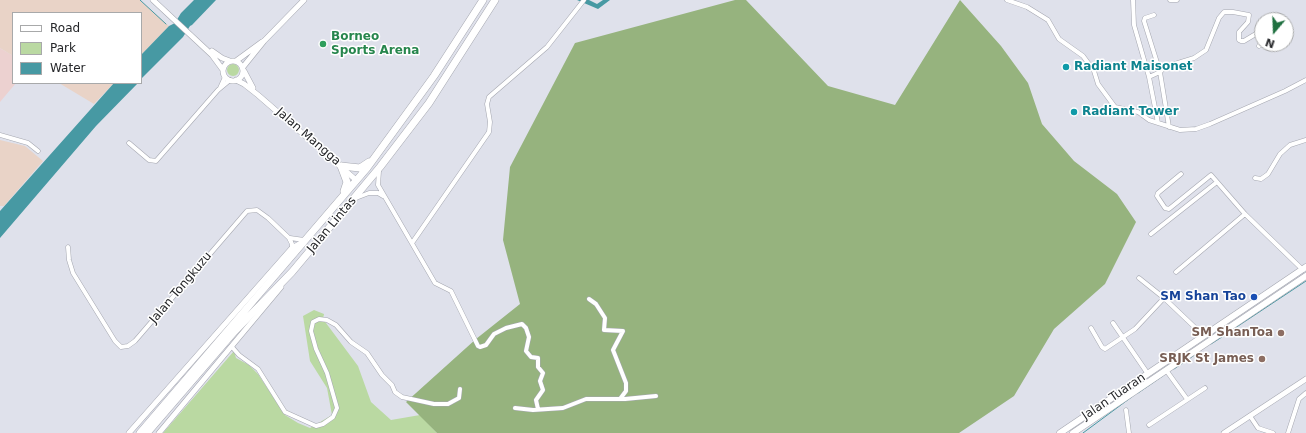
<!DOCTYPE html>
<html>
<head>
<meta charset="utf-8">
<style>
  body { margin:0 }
  #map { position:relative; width:1306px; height:433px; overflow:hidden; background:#dfe1eb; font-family:"DejaVu Sans",sans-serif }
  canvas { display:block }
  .legend { position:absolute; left:12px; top:12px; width:130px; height:72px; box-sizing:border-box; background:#fff; border:1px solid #a8a9aa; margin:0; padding:5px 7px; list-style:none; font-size:12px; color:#26272a }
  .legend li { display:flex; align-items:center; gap:8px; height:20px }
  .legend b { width:20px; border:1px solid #a8a9aa }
  .north { position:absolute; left:1254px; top:12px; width:40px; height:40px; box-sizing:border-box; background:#fff; border:1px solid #a8a9aa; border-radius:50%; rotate:199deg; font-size:11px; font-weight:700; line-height:16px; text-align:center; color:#26272a }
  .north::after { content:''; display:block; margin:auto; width:14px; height:18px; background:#1f7040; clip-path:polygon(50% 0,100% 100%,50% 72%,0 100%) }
</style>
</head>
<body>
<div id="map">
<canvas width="1306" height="433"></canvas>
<ul class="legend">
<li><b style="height:5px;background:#fff"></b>Road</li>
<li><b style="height:11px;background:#bad9a2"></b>Park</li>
<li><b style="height:11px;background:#4799a3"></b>Water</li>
</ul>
<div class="north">N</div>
</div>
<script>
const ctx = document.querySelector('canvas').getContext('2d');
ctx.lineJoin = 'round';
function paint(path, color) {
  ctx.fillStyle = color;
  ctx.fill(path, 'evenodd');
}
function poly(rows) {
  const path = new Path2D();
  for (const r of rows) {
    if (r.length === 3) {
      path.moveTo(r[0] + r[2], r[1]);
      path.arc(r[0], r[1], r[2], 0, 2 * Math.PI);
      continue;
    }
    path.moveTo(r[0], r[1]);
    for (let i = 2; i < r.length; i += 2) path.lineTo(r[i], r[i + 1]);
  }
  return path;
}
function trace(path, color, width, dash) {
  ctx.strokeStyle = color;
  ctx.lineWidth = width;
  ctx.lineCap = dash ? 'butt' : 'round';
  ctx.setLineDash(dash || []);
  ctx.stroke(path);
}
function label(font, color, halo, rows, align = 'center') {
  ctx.font = font + ' "DejaVu Sans",sans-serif';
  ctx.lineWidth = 3;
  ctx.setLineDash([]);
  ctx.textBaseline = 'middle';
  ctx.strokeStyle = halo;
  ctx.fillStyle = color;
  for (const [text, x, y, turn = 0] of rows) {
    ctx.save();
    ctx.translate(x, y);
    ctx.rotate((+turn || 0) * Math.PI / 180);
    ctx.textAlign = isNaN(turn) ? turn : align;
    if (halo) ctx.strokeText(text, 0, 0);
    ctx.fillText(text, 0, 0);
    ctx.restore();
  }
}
paint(poly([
  [0,48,13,56,13,83,16,83,0,102]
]), '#ecd1d0');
paint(poly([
  [0,0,140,0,169,26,141,55,141,13,13,13,13,56,0,48],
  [59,83,114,83,94,104],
  [0,140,25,146,43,161,4,206,0,206]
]), '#e9d3c7');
paint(poly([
  [233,70,6],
  [314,310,324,314,323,319,358,366,371,402,391,420,420,415,437,433,163,433,234,351,236,358,249,365,258,374,285,415,298,423,310,428,332,415,327,388,310,361,303,316]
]), '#bad9a2');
paint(poly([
  [735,0,746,0,828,86,895,105,960,0,1001,46,1028,83,1042,124,1074,161,1117,194,1136,222,1105,284,1054,329,1014,396,959,433,437,433,406,402,476,339,520,304,503,240,510,167,575,43]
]), '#96b37e');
paint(poly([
  [194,0,216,0,192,25,190,26,183,37,141,79,141,55,169,26,175,23,181,13],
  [577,0,589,0,597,4,603,0,610,0,598,9],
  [114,83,138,83,96,126,0,238,0,211]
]), '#4799a3');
trace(poly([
  [140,0,166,24],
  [1229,332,1306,281],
  [1211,344,1225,335],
  [1174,369,1199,352],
  [1138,393,1164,375],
  [1083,433,1133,396]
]), '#4799a3', 1);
const minor = poly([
  [1007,0,1027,7,1048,20,1059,39,1083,56,1094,71,1098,84,1115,107,1138,112,1149,120,1180,130,1196,129,1210,124,1285,91,1306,80],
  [1133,0,1134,25,1149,77,1158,123],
  [1170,0,1177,0],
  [1259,46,1262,40],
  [1149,77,1160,72,1144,21,1145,18,1154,15],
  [220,88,225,77],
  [1169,127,1160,72,1165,67,1194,58,1206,50,1219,18,1224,12,1233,12,1249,15,1248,22,1239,32,1239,40,1241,41,1244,41,1259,32,1262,33],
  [0,135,28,143,38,151],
  [129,143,149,160,156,161,218,90,230,80],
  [379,171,378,185,435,283,451,291,478,346,480,347,486,345,494,334,506,328,522,324,526,328,529,337,526,351,531,357,538,358,538,367,543,373,540,381,543,390,536,400,538,409],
  [1181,174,1158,193,1157,196,1165,208,1169,209,1211,175,1245,214,1303,270],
  [1255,178,1261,179,1268,174,1280,154,1290,145,1306,140],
  [356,198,369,193,378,193,383,196],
  [1151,234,1217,182],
  [290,238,304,240],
  [412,243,489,132,490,122,487,104,489,97,547,47,584,0],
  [68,247,69,260,73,273,115,341,121,347,128,346,135,341,247,211,257,210,268,218,289,238,292,244,292,248],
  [1176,272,1245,214],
  [1139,278,1164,298,1204,336],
  [589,299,596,304,605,318,604,330,623,331,613,350,626,383,626,391,620,399],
  [1113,323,1148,374],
  [1091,328,1102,347,1105,349,1135,329,1164,298],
  [232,347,239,355,258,369,285,412,316,426,323,424,333,417,337,408,327,373,316,349,311,331,313,322,319,319,327,320,336,325,351,342,367,353,382,375,392,385,395,392,402,397,434,404,448,404,459,398,460,389],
  [1166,370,1187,399],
  [515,408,533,410,563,408,586,399,625,399,656,396],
  [1126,410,1129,433],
  [1250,416,1258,428,1273,433],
  [1149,425,1205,388],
  [1288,433,1299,399,1306,393]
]);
const tertiary = poly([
  [153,0,212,55,223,70],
  [212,51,222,58,230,61],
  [233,71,10],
  [236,61,262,42],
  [243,67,264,41,304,0],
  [244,71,253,88],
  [236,80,244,84,258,95,356,180],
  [129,433,292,248,301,243],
  [159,433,281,287],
  [1224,433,1306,379]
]);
const primary = poly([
  [1060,433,1306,267],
  [1073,433,1306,276]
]);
const trunk = poly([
  [341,166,347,182,344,191],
  [341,166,360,168,369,162],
  [140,433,367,168,434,76,483,0],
  [147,433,234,332,292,272,380,167,429,103,495,0]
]);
trace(minor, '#a5a7b0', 5);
trace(tertiary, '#a5a7b0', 6);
trace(primary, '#a5a7b0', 7);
trace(trunk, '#a5a7b0', 8);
trace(minor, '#fff', 4);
trace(tertiary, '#fff', 5);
trace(primary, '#fff', 6);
trace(trunk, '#fff', 7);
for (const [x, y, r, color] of [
  [323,44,4,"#2e9e5b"],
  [1066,67,4,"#0f9aa8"],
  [1074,112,4,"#0f9aa8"],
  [1254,297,4,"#1a4fb4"],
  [1281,333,4,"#8d6e63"],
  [1262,359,4,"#8d6e63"]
]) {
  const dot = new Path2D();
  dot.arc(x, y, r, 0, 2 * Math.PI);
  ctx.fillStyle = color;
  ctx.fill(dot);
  trace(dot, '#fff', 1.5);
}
label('bold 12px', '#27864d', '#fff', [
  ["Borneo",331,37],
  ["Sports Arena",331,51]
], 'left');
label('bold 12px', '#0d838f', '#fff', [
  ["Radiant Maisonet",1074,67],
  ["Radiant Tower",1082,112]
], 'left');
label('12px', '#26272a', '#fff', [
  ["Jalan Mangga",308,137,41],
  ["Jalan Lintas",332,225,-50],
  ["Jalan Tongkuzu",181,288,-50],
  ["Jalan Tuaran",1114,397,-34]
]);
label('bold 12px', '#164399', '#fff', [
  ["SM Shan Tao",1246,297]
], 'right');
label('bold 12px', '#785e54', '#fff', [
  ["SM ShanToa",1273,333],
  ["SRJK St James",1254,359]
], 'right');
</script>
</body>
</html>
